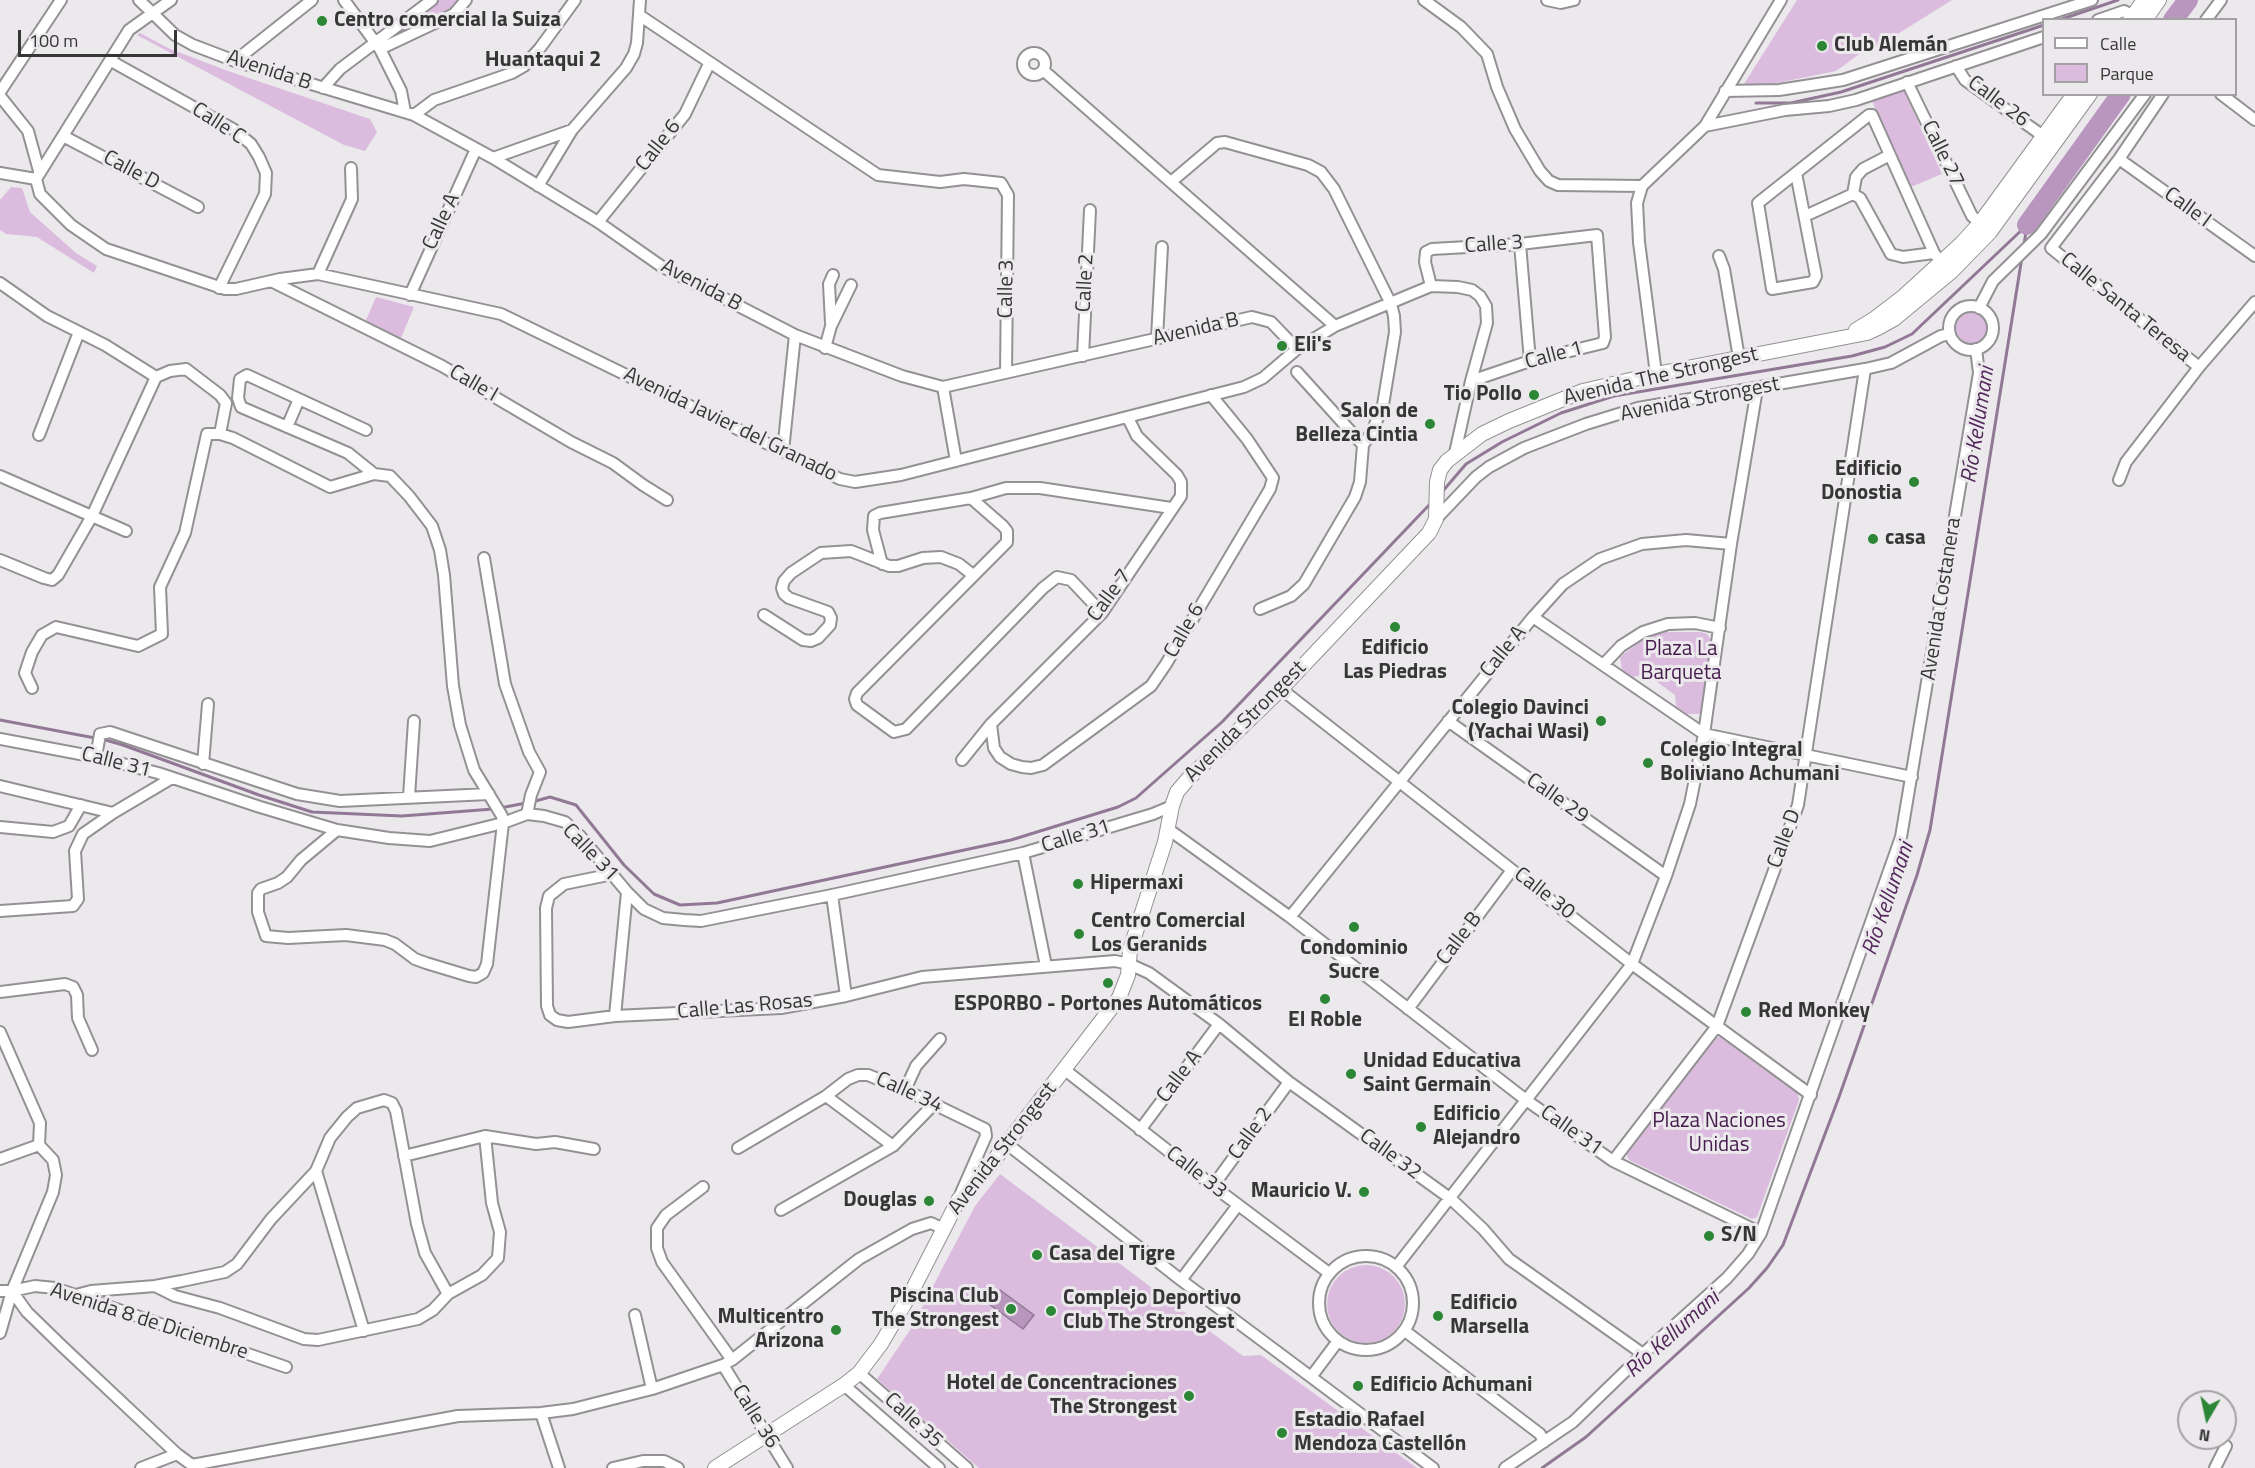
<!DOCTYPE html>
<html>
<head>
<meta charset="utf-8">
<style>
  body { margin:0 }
  #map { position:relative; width:2255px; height:1468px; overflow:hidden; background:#ece9ed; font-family:"Titillium Web",sans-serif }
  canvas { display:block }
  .legend { position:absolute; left:2042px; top:18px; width:195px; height:78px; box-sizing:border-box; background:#ece9ed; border:2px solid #a4a1a4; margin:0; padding:8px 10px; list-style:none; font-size:18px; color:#373637 }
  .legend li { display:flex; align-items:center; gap:12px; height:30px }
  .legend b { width:30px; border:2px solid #a4a1a4 }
  .north { position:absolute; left:2177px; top:1390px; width:60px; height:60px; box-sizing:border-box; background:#ece9ed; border:2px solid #a4a1a4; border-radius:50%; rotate:189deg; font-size:16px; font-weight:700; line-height:24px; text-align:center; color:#373637 }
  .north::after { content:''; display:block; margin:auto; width:21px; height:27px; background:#2b8636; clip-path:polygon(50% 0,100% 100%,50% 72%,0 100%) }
  .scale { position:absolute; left:18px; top:30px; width:159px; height:27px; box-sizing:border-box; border:3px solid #373637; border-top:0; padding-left:8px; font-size:18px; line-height:21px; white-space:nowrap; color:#373637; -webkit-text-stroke:4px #ece9ed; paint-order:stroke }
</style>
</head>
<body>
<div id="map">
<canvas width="2255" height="1468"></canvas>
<ul class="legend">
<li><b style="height:8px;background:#fff"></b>Calle</li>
<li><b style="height:16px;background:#dbbcdf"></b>Parque</li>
</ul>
<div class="north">N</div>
<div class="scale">100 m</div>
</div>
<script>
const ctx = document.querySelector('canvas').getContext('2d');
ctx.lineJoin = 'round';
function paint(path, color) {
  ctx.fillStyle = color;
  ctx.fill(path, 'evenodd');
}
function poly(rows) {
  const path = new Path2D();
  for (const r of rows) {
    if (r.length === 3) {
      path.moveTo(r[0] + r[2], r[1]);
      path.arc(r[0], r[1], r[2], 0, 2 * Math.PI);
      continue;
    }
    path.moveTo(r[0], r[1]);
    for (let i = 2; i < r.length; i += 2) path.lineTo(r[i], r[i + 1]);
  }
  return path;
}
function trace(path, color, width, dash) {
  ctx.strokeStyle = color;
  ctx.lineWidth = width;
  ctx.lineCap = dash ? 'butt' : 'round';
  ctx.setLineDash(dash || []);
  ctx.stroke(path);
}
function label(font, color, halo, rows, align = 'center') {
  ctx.font = font + ' "Titillium Web",sans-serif';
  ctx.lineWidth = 6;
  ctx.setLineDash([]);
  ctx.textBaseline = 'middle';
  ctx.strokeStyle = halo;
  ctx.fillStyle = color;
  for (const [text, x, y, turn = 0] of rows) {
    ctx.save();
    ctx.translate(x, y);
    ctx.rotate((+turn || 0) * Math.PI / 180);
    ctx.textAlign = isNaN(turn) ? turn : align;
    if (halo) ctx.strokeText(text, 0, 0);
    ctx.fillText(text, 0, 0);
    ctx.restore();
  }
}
paint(poly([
  [440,0,459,0,449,11,385,41],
  [1797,0,1952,0,1885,42,1865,50,1836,71,1753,88,1744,84],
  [140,33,170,49,231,72,370,119,377,132,365,151,344,145,137,35],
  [1903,89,1942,174,1911,187,1872,101],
  [11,187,22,188,30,212,76,253,97,266,94,273,37,237,6,234,0,230,0,200],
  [376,297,414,307,399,343,363,327],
  [1972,328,16],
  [1666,632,1701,632,1707,634,1714,645,1703,707,1699,714,1687,714,1676,706,1675,695,1646,674,1633,677,1622,670,1620,657,1633,647,1651,635],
  [1720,1037,1798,1094,1799,1100,1757,1217,1752,1219,1629,1160,1627,1155,1627,1151,1715,1038],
  [1000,1174,1243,1356,1261,1355,1417,1468,979,1468,877,1379,910,1330,975,1206],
  [1366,1304,39]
]), '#dbbcdf');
const water = poly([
  [1000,1290,1034,1315,1023,1329,989,1304,1000,1290]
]);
paint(water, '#b896be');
trace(water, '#917996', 1.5);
trace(poly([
  [2059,20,2118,0],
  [1756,103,1791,103,1841,92,2044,25],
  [2024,244,2027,227],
  [1442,492,1466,464,1502,442,1561,413,1614,396,1852,356,1885,347,1912,334,2027,225],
  [0,720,95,738],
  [102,739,123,745,259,795,312,812,402,816,493,809],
  [532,802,550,797,576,805,624,865,654,894,680,905,717,903,1011,840,1118,807,1136,798,1222,722,1431,503],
  [500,808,526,803],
  [1542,1468,1586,1437,1749,1288,1767,1268,1783,1245,1839,1097,1917,875,1930,830,2022,257]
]), '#917996', 3);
trace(poly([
  [2173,20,2188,0],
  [2027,225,2121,94]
]), '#b896be', 20);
const minor = poly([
  [139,0,175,35,193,45,235,61,414,115,493,158,598,222,661,266,795,335,902,376,943,387,1252,317,1271,322,1297,349],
  [171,0,129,30,36,179,40,194,71,225,106,249,136,259,225,289,236,289,280,279,318,274,501,314,840,479,855,482,901,475,1244,387,1263,378,1297,349,1335,326,1431,286,1458,287,1472,290,1480,296,1486,306,1487,323,1471,381,1455,453],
  [344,0,380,49,401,91,405,112],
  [1424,0,1461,27,1487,54,1497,87,1515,129,1540,171,1549,181,1558,185,1642,186],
  [1547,0,1561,3,1574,0],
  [639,15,878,175,940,182,964,179,1001,183,1008,195,1006,372],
  [2098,20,2124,11,2140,19],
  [2206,20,2221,0],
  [380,49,454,14,466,0],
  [1034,64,11],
  [111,61,233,129,251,144,259,157,266,173,265,194,219,288],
  [235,61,312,0],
  [1956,66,1965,80,2043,136],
  [1043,70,1335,326],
  [1907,82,1972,216,1980,223],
  [323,88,340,69,432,0],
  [1725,91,1779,90,1843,80,2092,0],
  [0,92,61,0],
  [2163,94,2119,159,2051,248,2199,367],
  [2221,94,2255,120],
  [0,96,28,131,39,171],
  [414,115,434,100,512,73,524,66,540,48,575,0],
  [1705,126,1785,110,1829,106,1856,100,2044,37],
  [63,136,198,207],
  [493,158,572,130],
  [2119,159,2255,256],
  [0,173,36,179],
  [1796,173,1816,276,1813,282,1772,289,1758,203,1869,115,1872,115,1934,253],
  [1171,182,1217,143,1225,142,1308,165,1321,172,1334,189,1391,304,1394,316,1395,332,1383,405,1372,432,1363,445,1360,482,1355,497,1304,584,1291,596,1260,609],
  [538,186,572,130,626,68,634,54,637,43,640,0],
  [1853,194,1856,177,1863,169,1890,155],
  [1805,216,1853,194,1860,198,1891,254,1903,257,1934,253,1938,258],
  [598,222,685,114,709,64],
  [1520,244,1530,361],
  [1719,256,1724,269,1739,358],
  [318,274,352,199,351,168],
  [271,281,442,366,571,442,613,463,643,485,667,500],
  [0,283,47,316,105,345,156,377,170,371,186,369,220,395,226,403,220,434],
  [1431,286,1425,262,1426,252,1432,249,1520,244,1597,235,1605,337,1603,343,1530,361,1471,381],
  [410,295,476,149],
  [1971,328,22],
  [1979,308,1993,281,2041,234,2145,94],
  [831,323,829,284,833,275],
  [1157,338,1162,247],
  [825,348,831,326,851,285],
  [1083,356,1090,210],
  [1297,372,1363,445],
  [1656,374,1639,242,1637,203,1642,186,1705,126,1781,0],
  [943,387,956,461],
  [287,427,299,399],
  [366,430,247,375,240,379,238,398,241,407,348,453,374,474],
  [39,435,79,332],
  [783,451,795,335],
  [0,476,126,531],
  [2119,480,2126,462,2199,367,2255,302],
  [971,498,1003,526,1007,531,1007,542,857,693,855,699,857,705,894,732,906,729,1043,588,1057,577,1071,580,1102,613],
  [1436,519,1476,477,1489,467,1524,448,1586,424,1638,408,1865,369,1891,363,1941,336,1950,334],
  [484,558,505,684,529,752,540,772,531,795,527,814],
  [0,560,44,578,52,580,58,575,92,516,156,377],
  [882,564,873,530,874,516,880,513,971,498,1006,488,1040,488,1171,508],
  [764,615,803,640,811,641,818,638,830,625,831,618,828,612,789,598,784,594,782,588,784,581,791,573,821,553,851,551,889,566,898,566,923,558,941,557,959,564,973,575],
  [1533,617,1704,734,1912,777],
  [1603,665,1621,646,1643,632,1668,624,1695,623,1720,628],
  [32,688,25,673,32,652,42,635,56,627,138,646,162,634,160,587,185,533,207,434,220,434,233,438,330,487,374,474,390,476,409,496,432,526,440,550,444,575,453,686,460,725,474,770,502,816,503,823,487,964,483,973,476,977,469,976,426,963,415,959,395,944,385,940,346,935,288,938,266,936,258,912,258,893,261,889,278,883,287,877,301,860,337,830],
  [1281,689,1632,964,1811,1095],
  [1448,721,1666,876],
  [991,724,994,748,1000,757,1011,764,1022,767,1031,768,1043,765,1151,686,1166,664,1270,489,1273,478,1247,439,1211,395],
  [0,739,96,757,158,773,260,807,337,830,389,838,430,841,503,823,527,814,544,816,565,822,580,836,627,892,644,909,663,918,684,920,701,921,832,895,1023,853,1153,814,1172,806],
  [96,757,100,734,110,732,297,794,340,801,489,794],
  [962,760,991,724,1102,613,1181,496,1181,482,1177,475,1137,436,1128,418],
  [203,764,208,704],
  [0,786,113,813,172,778],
  [409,797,414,721],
  [0,827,53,832,69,826,81,805],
  [1168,829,1290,917,1526,1100,1613,1161,1761,1233],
  [1023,853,1046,966],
  [613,874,564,884,549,896,546,908,547,1006,550,1015,557,1020,568,1022,615,1016,781,1008,846,996,922,977,1115,961,1129,964,1149,973,1219,1024,1289,1082,1451,1199,1483,1229,1509,1259,1643,1354],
  [832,895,846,996],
  [0,911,73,906,78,899,75,851,83,834,113,813],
  [1290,917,1533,617,1563,584,1600,559,1642,544,1686,540,1731,544],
  [0,992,65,984,73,987,77,995,78,1018,92,1050],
  [1408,1009,1512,870],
  [615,1016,627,892],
  [0,1032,40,1123,39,1145,53,1160,56,1175,53,1192,12,1291,0,1333],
  [1065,1070,1213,1186,1329,1273],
  [905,1090,916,1066,940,1039],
  [826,1096,893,1146],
  [1140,1130,1219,1024],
  [1007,1144,1181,1280,1433,1468],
  [738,1148,826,1096,848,1079,858,1075,868,1075,905,1090,985,1129,986,1136,961,1193],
  [404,1156,485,1136,536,1144,555,1142,594,1149],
  [0,1159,39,1145],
  [1613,1161,1717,1026,1798,805,1865,369],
  [316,1171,364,1331],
  [1213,1186,1289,1082],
  [703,1187,666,1215,657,1228,657,1248,662,1262,732,1360],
  [781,1210,893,1146,934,1104],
  [1366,1303,47],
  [1396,1267,1632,964,1666,876,1690,804,1704,734,1731,544,1757,389],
  [1181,1280,1238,1205],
  [155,1286,175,1296,220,1308,304,1339,318,1340,418,1319,433,1310,448,1294,482,1275,498,1258,500,1232,492,1203,485,1136],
  [0,1291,12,1291,35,1286,55,1288,286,1367],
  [12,1291,27,1312,63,1347,177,1454,196,1468],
  [76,1295,91,1291,155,1286,182,1281,225,1272,237,1264,271,1219,316,1171,330,1138,347,1117,357,1108,384,1100,392,1103,396,1111,417,1224,425,1253,448,1294],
  [635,1315,652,1389],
  [1405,1331,1540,1434,1544,1442],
  [723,1365,787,1468],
  [859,1373,967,1468],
  [1311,1377,1338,1341],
  [844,1385,939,1468],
  [541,1413,559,1468],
  [192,1465,458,1416,541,1413,573,1409,652,1389,723,1365,732,1360,840,1274,859,1259,889,1242,912,1229,931,1223,944,1229],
  [141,1468,177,1454],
  [613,1468,643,1461,664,1461,678,1468],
  [1505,1468,1573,1422,1643,1354,1727,1278,1748,1254,1761,1233,1901,837,1979,373,1976,349],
  [2215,1468,2226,1446]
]);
const major = poly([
  [2130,20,2144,0],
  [2145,20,2159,0],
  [1856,330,1874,319,1904,296,1961,244,1980,223,2074,94],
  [715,1468,844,1385,859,1373,881,1344,912,1291,959,1199,988,1168,1119,998,1128,975,1130,950,1165,842,1172,806,1177,792,1188,779,1281,689,1429,533,1436,519,1437,482,1440,470,1447,461,1482,434,1509,421,1583,391,1656,374,1867,333,1878,328,1894,319,1952,271,1990,232,2090,94]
]);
trace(minor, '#949194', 14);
trace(major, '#949194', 16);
trace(minor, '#fff', 10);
trace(major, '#fff', 14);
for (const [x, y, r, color] of [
  [322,21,6,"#2b8636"],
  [1822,46,6,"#2b8636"],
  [1282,346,6,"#2b8636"],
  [1534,395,6,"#2b8636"],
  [1430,424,6,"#2b8636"],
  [1914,482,6,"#2b8636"],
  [1873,539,6,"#2b8636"],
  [1395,627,6,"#2b8636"],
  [1601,721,6,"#2b8636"],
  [1648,763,6,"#2b8636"],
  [1078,884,6,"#2b8636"],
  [1354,927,6,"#2b8636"],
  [1079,934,6,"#2b8636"],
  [1108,983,6,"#2b8636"],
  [1325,999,6,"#2b8636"],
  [1746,1012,6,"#2b8636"],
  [1351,1074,6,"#2b8636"],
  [1421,1127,6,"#2b8636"],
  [1364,1192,6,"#2b8636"],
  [929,1201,6,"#2b8636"],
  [1709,1236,6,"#2b8636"],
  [1037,1255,6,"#2b8636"],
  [1011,1309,6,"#2b8636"],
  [1051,1311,6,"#2b8636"],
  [1438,1316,6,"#2b8636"],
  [836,1330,6,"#2b8636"],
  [1358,1386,6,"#2b8636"],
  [1189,1396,6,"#2b8636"],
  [1282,1433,6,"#2b8636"]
]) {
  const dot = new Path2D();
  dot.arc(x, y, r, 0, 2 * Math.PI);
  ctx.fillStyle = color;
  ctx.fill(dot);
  trace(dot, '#ece9ed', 2);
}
label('bold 21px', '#373637', '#ece9ed', [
  ["Centro comercial la Suiza",334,21],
  ["Club Alemán",1834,46],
  ["Eli's",1294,346],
  ["Tio Pollo",1522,395,"right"],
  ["Salon de",1418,412,"right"],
  ["Belleza Cintia",1418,436,"right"],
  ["Edificio",1902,470,"right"],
  ["Donostia",1902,494,"right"],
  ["casa",1885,539],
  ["Edificio",1395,649,"center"],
  ["Las Piedras",1395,673,"center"],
  ["Colegio Davinci",1589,709,"right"],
  ["(Yachai Wasi)",1589,733,"right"],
  ["Colegio Integral",1660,751],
  ["Boliviano Achumani",1660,775],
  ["Hipermaxi",1090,884],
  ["Centro Comercial",1091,922],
  ["Los Geranids",1091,946],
  ["Condominio",1354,949,"center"],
  ["Sucre",1354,973,"center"],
  ["ESPORBO - Portones Automáticos",1108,1005,"center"],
  ["Red Monkey",1758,1012],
  ["El Roble",1325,1021,"center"],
  ["Unidad Educativa",1363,1062],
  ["Saint Germain",1363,1086],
  ["Edificio",1433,1115],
  ["Alejandro",1433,1139],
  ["Mauricio V.",1352,1192,"right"],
  ["Douglas",917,1201,"right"],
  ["S/N",1721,1236],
  ["Casa del Tigre",1049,1255],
  ["Piscina Club",999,1297,"right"],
  ["The Strongest",999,1321,"right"],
  ["Complejo Deportivo",1063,1299],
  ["Club The Strongest",1063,1323],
  ["Edificio",1450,1304],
  ["Marsella",1450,1328],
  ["Multicentro",824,1318,"right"],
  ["Arizona",824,1342,"right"],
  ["Hotel de Concentraciones",1177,1384,"right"],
  ["The Strongest",1177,1408,"right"],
  ["Edificio Achumani",1370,1386],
  ["Estadio Rafael",1294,1421],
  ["Mendoza Castellón",1294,1445]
], 'left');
label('21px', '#373637', '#ece9ed', [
  ["Avenida B",269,71,18],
  ["Calle 26",1998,102,37],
  ["Calle C",218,124,33],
  ["Calle 6",659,146,-52],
  ["Calle 27",1942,154,64],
  ["Calle D",131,171,28],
  ["Calle I",2187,208,36],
  ["Calle A",442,222,-65],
  ["Calle 3",1494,245,-4],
  ["Calle 2",1086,283,-87],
  ["Avenida B",701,286,28],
  ["Calle 3",1007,289,-89],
  ["Calle Santa Teresa",2125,308,39],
  ["Avenida B",1196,330,-13],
  ["Calle 1",1554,356,-15],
  ["Avenida The Strongest",1661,377,-13],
  ["Calle I",473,384,30],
  ["Avenida Strongest",1700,400,-11],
  ["Avenida Javier del Granado",730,425,26],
  ["Calle 7",1110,596,-54],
  ["Avenida Costanera",1942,599,-81],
  ["Calle 6",1185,631,-60],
  ["Calle A",1504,652,-51],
  ["Avenida Strongest",1246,722,-45],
  ["Calle 31",116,763,14],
  ["Calle 29",1557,799,35],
  ["Calle 31",1076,837,-17],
  ["Calle D",1785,839,-70],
  ["Calle 31",590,853,46],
  ["Calle 30",1544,894,38],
  ["Calle B",1460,939,-53],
  ["Calle Las Rosas",745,1007,-5],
  ["Calle A",1180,1077,-53],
  ["Calle 34",909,1093,24],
  ["Calle 31",1571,1131,35],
  ["Calle 2",1251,1134,-54],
  ["Avenida Strongest",1003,1149,-52],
  ["Calle 32",1390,1155,36],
  ["Calle 33",1196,1173,38],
  ["Avenida 8 de Diciembre",149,1322,18],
  ["Calle 36",755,1417,58],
  ["Calle 35",913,1421,42]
]);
label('21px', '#461b4d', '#ece9ed', [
  ["Plaza La",1681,650],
  ["Barqueta",1681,674],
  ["Plaza Naciones",1719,1122],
  ["Unidas",1719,1146]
]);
label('bold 22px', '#373637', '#ece9ed', [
  ["Huantaqui 2",543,61]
]);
label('italic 22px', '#522759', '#ece9ed', [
  ["Río Kellumani",1979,425,-81],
  ["Río Kellumani",1889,899,-71],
  ["Río Kellumani",1673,1335,-42]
]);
</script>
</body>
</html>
